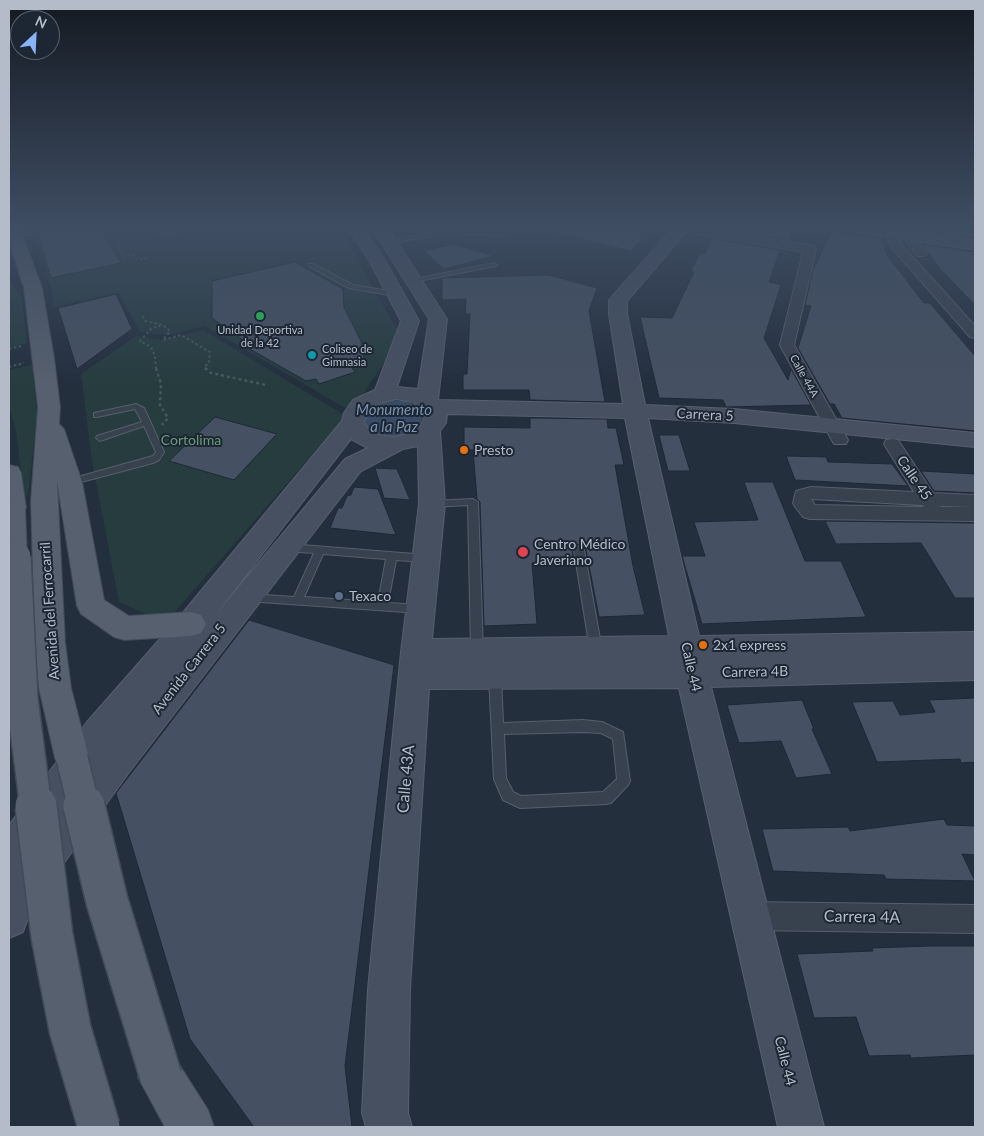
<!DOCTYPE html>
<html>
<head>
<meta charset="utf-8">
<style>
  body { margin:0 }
  #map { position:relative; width:984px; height:1136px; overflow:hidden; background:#242f3e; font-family:Lato,sans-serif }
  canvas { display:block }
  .frame { position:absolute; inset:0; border:10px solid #b4bcc9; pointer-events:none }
  .north { position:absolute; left:10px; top:10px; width:50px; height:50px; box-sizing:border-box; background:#1d2633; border:1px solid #59626f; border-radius:50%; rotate:25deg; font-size:14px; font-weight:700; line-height:20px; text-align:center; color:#b4bcc9 }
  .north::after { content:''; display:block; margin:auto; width:18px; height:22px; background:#8ab4f8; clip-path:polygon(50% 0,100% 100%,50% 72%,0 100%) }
</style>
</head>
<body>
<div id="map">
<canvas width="984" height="1136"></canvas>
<div class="frame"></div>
<div class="north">N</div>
</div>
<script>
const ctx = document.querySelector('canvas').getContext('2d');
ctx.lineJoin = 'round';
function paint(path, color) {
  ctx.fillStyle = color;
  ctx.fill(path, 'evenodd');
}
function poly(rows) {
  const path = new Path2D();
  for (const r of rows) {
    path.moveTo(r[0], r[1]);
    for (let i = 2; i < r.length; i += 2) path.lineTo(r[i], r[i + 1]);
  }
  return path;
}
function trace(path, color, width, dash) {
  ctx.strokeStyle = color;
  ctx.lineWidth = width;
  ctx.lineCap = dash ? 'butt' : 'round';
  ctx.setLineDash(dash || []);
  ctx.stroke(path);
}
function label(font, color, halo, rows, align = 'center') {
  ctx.font = font + ' Lato,sans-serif';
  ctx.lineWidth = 4;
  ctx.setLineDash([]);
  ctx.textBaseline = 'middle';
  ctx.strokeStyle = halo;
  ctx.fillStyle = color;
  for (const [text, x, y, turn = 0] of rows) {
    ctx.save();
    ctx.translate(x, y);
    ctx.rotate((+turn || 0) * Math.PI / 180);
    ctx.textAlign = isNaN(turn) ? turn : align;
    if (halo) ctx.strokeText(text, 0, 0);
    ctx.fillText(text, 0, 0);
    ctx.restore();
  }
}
paint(poly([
  [64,225,339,225,379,299,398,330,385,361,362,396,345,408,205,326,169,335,140,332,119,293,53,307,52,292,35,231],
  [9,278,22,299,27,343,9,348],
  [203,330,346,416,165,623,119,602,92,461,81,374,136,336,163,340],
  [32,365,37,413,28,495,24,496,16,431,9,405,9,370]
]), '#263c3f');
paint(poly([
  [152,225,186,225,191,231,161,238],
  [387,400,405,401,416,405,423,415,420,426,409,434,397,437,382,437,370,431,364,419,368,411]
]), '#394c67');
const building = poly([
  [69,225,98,225,121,263,51,278,38,234,69,225],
  [551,225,646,225,637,235,644,236,632,251,550,232,551,225],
  [715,225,794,225,788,240,714,228,715,225],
  [916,225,975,225,975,238,915,230,916,225],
  [833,228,839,232,882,238,887,255,924,303,930,303,975,356,975,431,842,418,834,404,830,404,798,348,811,306,805,305,813,270,833,228],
  [711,238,780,250,769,282,781,285,764,338,788,380,791,369,811,405,726,407,723,400,659,398,640,317,672,318,694,272,691,271,700,253,705,254,711,238],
  [453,244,494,256,444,269,424,251,453,244],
  [922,244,975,252,975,305,941,270,922,244],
  [295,262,343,289,344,307,361,341,365,363,352,368,355,372,319,384,316,379,306,381,248,348,253,347,212,318,212,281,295,262],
  [548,275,597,288,589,311,605,402,530,400,529,390,463,390,463,374,467,374,470,314,465,314,466,299,442,300,442,278,548,275],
  [116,294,132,329,77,369,58,308,116,294],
  [215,417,277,434,234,480,169,461,215,417],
  [530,418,607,419,608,428,616,428,624,465,615,465,633,566,645,615,599,617,586,550,579,544,572,550,574,563,532,563,537,624,484,626,480,502,477,499,473,450,464,450,464,427,530,428,530,418],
  [659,435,679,435,690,471,668,471,659,435],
  [786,456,826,457,828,462,892,464,908,486,795,480,786,456],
  [375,468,397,469,410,500,384,498,375,468],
  [921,471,975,474,975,493,934,491,921,471],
  [744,482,773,482,805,561,841,561,866,617,702,624,682,556,705,556,694,522,758,520,744,482],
  [354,487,378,489,396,535,330,528,338,508,342,508,347,496,351,495,354,487],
  [825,521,975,523,975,598,955,598,921,543,836,544,825,521],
  [249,620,394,665,345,1066,352,1127,254,1127,190,1039,116,793,249,620],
  [975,698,975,762,961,763,960,759,877,762,852,702,893,701,900,715,935,712,929,700,975,698],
  [802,700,814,729,812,729,832,774,796,778,781,741,739,743,727,705,802,700],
  [944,819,947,825,975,826,975,855,962,854,975,881,886,879,884,875,773,871,762,829,848,827,850,831,944,819],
  [930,946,975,946,975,1055,911,1058,910,1055,869,1056,856,1017,814,1018,797,954,873,951,872,948,930,946]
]);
paint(building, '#455162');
trace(building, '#1f2835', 1);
const lane = poly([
  [447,229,506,232,509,234,506,236,447,233,389,244,386,242,447,229],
  [494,263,497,265,496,266,413,282,410,280,494,263],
  [309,264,313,264,353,285,395,292,398,294,395,296,349,288,309,266,309,264],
  [136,404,144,408,164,452,159,460,153,463,70,485,67,484,66,482,67,480,153,456,156,452,144,426,100,441,96,438,97,436,142,422,135,409,97,417,94,417,94,413,136,404],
  [473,499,478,502,483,650,481,653,477,655,473,653,471,650,468,505,432,507,427,504,432,501,473,499],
  [289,544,427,555,429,558,427,561,424,562,396,560,388,603,420,605,424,606,425,609,424,612,420,613,246,601,245,598,246,595,250,594,294,597,314,553,286,551,284,548,289,544],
  [323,554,386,559,378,602,304,597,323,554],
  [579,546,584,550,602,650,600,653,596,655,592,653,590,650,574,550,579,546],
  [495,671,499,673,501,676,503,723,583,720,602,722,623,732,630,781,628,785,611,803,606,804,520,808,503,800,494,779,489,676,491,673,495,671],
  [583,732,601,733,613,739,617,779,603,792,521,796,513,792,506,778,504,734,583,732]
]);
const street = poly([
  [683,225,814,246,816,249,794,345,848,440,846,444,834,444,780,345,803,252,681,231,675,228,683,225],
  [902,225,914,225,913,236,927,253,925,256,917,256,903,238,902,225],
  [891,230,895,231,901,244,975,326,975,338,970,337,892,248,885,233,891,230],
  [892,439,898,440,933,493,975,495,975,521,810,519,803,517,796,508,793,503,796,491,811,487,914,492,884,444,886,440,892,439],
  [811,499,922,505,924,507,815,505,811,499],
  [941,506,973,507,940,507,941,506],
  [749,902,975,905,975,933,749,930,739,926,735,916,739,906,749,902]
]);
const secondary = poly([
  [29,225,58,225,56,228,9,239,9,229,29,225],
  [346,225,362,225,386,262,419,321,397,387,418,389,429,319,370,225,386,225,447,319,438,400,623,404,609,314,609,300,676,225,692,225,627,301,627,314,645,405,734,409,975,433,975,447,734,423,648,418,699,636,975,632,975,680,711,687,824,1127,778,1127,679,688,429,689,410,989,408,1113,412,1127,366,1127,362,1113,368,989,401,652,419,504,418,446,403,449,361,471,127,775,31,909,23,932,9,938,9,825,87,722,181,615,342,421,344,413,353,400,375,390,401,321,370,262,346,225],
  [396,399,413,402,423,410,425,415,421,426,411,433,395,437,381,436,369,430,364,422,369,410,383,402,396,399],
  [447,414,625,418,669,636,432,639,445,504,440,431,446,423,447,414],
  [351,439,368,448,345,459,213,618,351,439],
  [831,225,871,225,975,240,975,250,839,230,831,225]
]);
const primary = poly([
  [9,225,16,225,22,233,42,288,54,358,60,407,59,424,64,429,82,482,104,600,129,616,191,612,201,615,206,624,201,633,191,636,124,640,114,637,81,614,77,606,57,481,65,643,71,688,89,758,84,769,72,774,60,769,55,758,39,688,35,643,31,501,38,407,24,288,9,241,9,225],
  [9,465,18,467,21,473,26,508,22,514,13,517,9,516,9,465],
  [161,1054,177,1061,208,1110,214,1127,165,1127,138,1077,145,1061,161,1054]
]);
trace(lane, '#565f6c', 2);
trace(street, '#565f6c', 2);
trace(secondary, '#565f6c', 2);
trace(primary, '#414a57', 2);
trace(poly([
  [106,225,124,256,133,254,137,260,149,258],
  [143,316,145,321,163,325,170,331,163,340,181,335,210,352,209,363,204,367,206,369],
  [9,349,22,346],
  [9,367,24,363],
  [156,369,155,356,151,347,140,341,152,328,160,326]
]), '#44595c', 2, [2.5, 2.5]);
trace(poly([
  [156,368,161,384,160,405,168,418,162,425],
  [205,368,211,373,266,385]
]), '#44595c', 2.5, [3, 3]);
paint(lane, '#38414e');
paint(street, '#38414e');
paint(secondary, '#465061');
paint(primary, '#56606e');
const primaryBridgeFar2 = poly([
  [13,508,15,558]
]);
const primaryBridgeFar1 = poly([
  [15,557,22,699,36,808],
  [72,758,84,808]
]);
const primaryBridge = poly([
  [36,806,52,936,70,1029,99,1127],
  [84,806,107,901,161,1077]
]);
trace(primaryBridgeFar2, '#414a57', 26, []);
trace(primaryBridgeFar1, '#414a57', 34, []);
trace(primaryBridge, '#414a57', 44, []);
trace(primaryBridgeFar2, '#56606e', 24);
trace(primaryBridgeFar1, '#56606e', 31);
trace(primaryBridge, '#56606e', 41);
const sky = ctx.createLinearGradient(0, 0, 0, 384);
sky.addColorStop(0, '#141a22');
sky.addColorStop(0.59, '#3f4d63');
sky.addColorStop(1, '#3f4d6300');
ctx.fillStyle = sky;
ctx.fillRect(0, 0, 984, 384);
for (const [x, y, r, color] of [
  [260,316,5,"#2e9e5b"],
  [312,355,5,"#0f9aa8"],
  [464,450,5,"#e8710a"],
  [523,552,6,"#e0444e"],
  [339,596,5,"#5c6f8a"],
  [703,645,5,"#e8710a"]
]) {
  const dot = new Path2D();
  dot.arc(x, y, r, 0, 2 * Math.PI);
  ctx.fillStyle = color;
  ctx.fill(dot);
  trace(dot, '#1d2633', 2);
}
label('11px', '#b4bcc9', '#1d2633', [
  ["Unidad Deportiva",260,330],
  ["de la 42",260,343],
  ["Coliseo de",322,349,"left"],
  ["Gimnasia",322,362,"left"]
]);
label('11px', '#b4bcc9', '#1d2633', [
  ["Calle 44A",804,376,61]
]);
label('14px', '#b4bcc9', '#1d2633', [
  ["Carrera 5",705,415,3],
  ["Calle 45",914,478,56],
  ["Avenida del Ferrocarril",50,611,-94],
  ["Calle 44",691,667,77],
  ["Avenida Carrera 5",189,669,-52],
  ["Carrera 4B",755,672,-1],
  ["Calle 44",785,1061,76]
]);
label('14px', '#6b9a76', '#1d2633', [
  ["Cortolima",191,440]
]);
label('14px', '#b4bcc9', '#1d2633', [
  ["Presto",474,450],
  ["Centro Médico",534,544],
  ["Javeriano",534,560],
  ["Texaco",349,596],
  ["2x1 express",713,645]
], 'left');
label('italic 15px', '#7c92b1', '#1d2633', [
  ["Monumento",394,410],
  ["a la Paz",394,427]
]);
label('16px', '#b4bcc9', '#1d2633', [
  ["Calle 43A",406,779,-85],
  ["Carrera 4A",862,917,1]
]);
</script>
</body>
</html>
